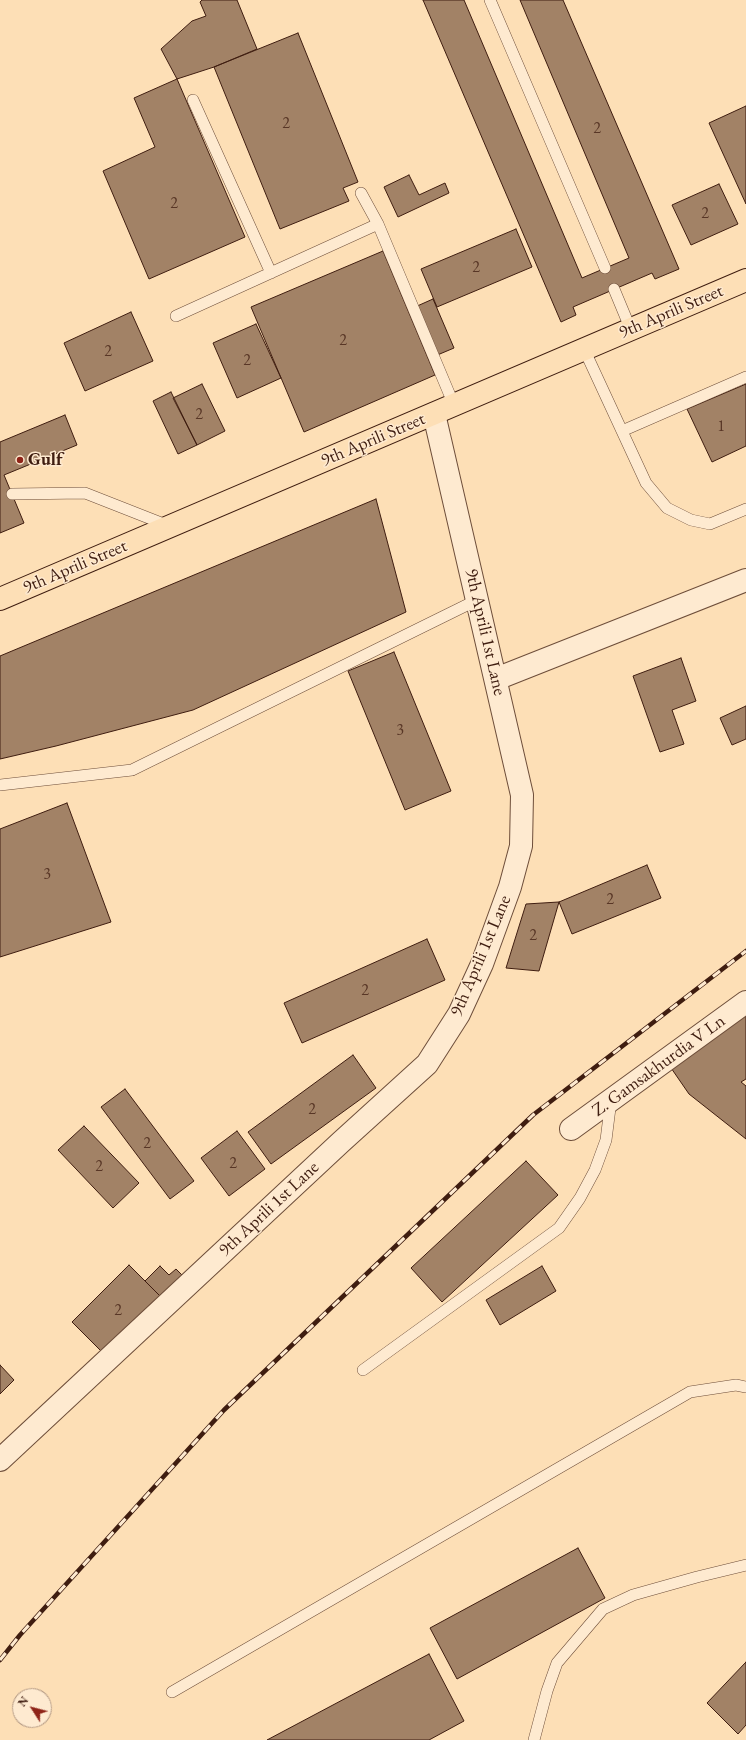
<!DOCTYPE html>
<html>
<head>
<meta charset="utf-8">
<style>
  body { margin:0 }
  #map { position:relative; width:746px; height:1740px; overflow:hidden; background:#fddfb6; font-family:"EB Garamond",serif }
  canvas { display:block }
  .north { position:absolute; left:12px; top:1688px; width:40px; height:40px; box-sizing:border-box; background:#feead0; border:1px solid #b29883; border-radius:50%; rotate:306deg; font-size:11px; font-weight:700; line-height:16px; text-align:center; color:#3f1d10 }
  .north::after { content:''; display:block; margin:auto; width:14px; height:18px; background:#8f2418; clip-path:polygon(50% 0,100% 100%,50% 72%,0 100%) }
</style>
</head>
<body>
<div id="map">
<canvas width="746" height="1740"></canvas>
<div class="north">N</div>
</div>
<script>
const ctx = document.querySelector('canvas').getContext('2d');
ctx.lineJoin = 'round';
function paint(path, color) {
  ctx.fillStyle = color;
  ctx.fill(path, 'evenodd');
}
function poly(rows) {
  const path = new Path2D();
  for (const r of rows) {
    path.moveTo(r[0], r[1]);
    for (let i = 2; i < r.length; i += 2) path.lineTo(r[i], r[i + 1]);
  }
  return path;
}
function trace(path, color, width, dash) {
  ctx.strokeStyle = color;
  ctx.lineWidth = width;
  ctx.lineCap = dash ? 'butt' : 'round';
  ctx.setLineDash(dash || []);
  ctx.stroke(path);
}
function label(font, color, halo, rows, align = 'center') {
  ctx.font = font + ' "EB Garamond",serif';
  ctx.lineWidth = 3;
  ctx.setLineDash([]);
  ctx.textBaseline = 'middle';
  ctx.strokeStyle = halo;
  ctx.fillStyle = color;
  for (const [text, x, y, turn = 0] of rows) {
    ctx.save();
    ctx.translate(x, y);
    ctx.rotate((+turn || 0) * Math.PI / 180);
    ctx.textAlign = isNaN(turn) ? turn : align;
    if (halo) ctx.strokeText(text, 0, 0);
    ctx.fillText(text, 0, 0);
    ctx.restore();
  }
}
const building = poly([
  [202,0,237,0,257,49,214,67,177,79,161,49,192,21,206,16,200,2,202,0],
  [423,0,464,0,582,278,629,258,520,0,563,0,679,269,655,279,652,273,573,307,576,315,561,322,423,0],
  [298,33,358,182,343,188,349,201,280,229,214,67,298,33],
  [177,79,245,237,149,279,103,171,155,147,134,98,177,79],
  [746,106,746,204,709,123,746,106],
  [409,175,419,195,445,183,449,193,398,217,384,187,409,175],
  [719,184,738,224,691,245,672,205,719,184],
  [516,229,532,267,437,307,421,269,516,229],
  [383,251,435,375,304,432,251,307,383,251],
  [433,299,454,348,435,356,415,307,433,299],
  [131,312,153,361,85,391,64,343,131,312],
  [256,324,281,378,237,398,213,343,256,324],
  [202,384,225,431,197,445,173,398,202,384],
  [746,384,746,446,712,462,687,409,746,384],
  [171,392,197,445,178,454,153,401,171,392],
  [65,415,77,445,4,475,24,523,0,533,0,442,65,415],
  [376,499,406,612,193,710,56,746,0,759,0,656,376,499],
  [394,652,451,791,405,810,348,671,394,652],
  [681,658,696,701,672,710,684,744,660,752,633,676,681,658],
  [746,706,746,739,732,745,720,718,746,706],
  [67,803,111,922,0,957,0,829,67,803],
  [647,865,661,898,572,934,559,902,647,865],
  [559,902,539,971,506,968,526,904,559,902],
  [427,939,445,980,302,1043,284,1003,427,939],
  [746,1011,746,1079,741,1082,746,1086,746,1139,689,1094,669,1065,746,1011],
  [353,1055,376,1088,271,1164,248,1132,353,1055],
  [125,1089,194,1181,170,1199,101,1107,125,1089],
  [84,1126,139,1183,113,1208,58,1150,84,1126],
  [237,1131,265,1169,229,1196,201,1158,237,1131],
  [526,1161,558,1195,442,1302,411,1268,526,1161],
  [129,1265,164,1300,107,1357,72,1322,129,1265],
  [160,1266,169,1275,176,1269,186,1279,164,1300,145,1281,160,1266],
  [542,1266,556,1291,500,1325,486,1300,542,1266],
  [0,1365,14,1380,0,1394,0,1365],
  [578,1548,605,1598,457,1679,430,1628,578,1548],
  [429,1654,464,1721,429,1740,267,1740,429,1654],
  [746,1662,746,1725,738,1734,707,1703,746,1662]
]);
paint(building, '#a28266');
trace(building, '#3f1d10', 1);
const lane = poly([
  [490,0,605,268],
  [193,100,271,273],
  [361,193,378,224,454,405],
  [614,289,631,330],
  [176,316,378,224],
  [584,349,646,483,667,508,691,520,710,524,746,509],
  [622,431,746,377],
  [12,494,85,493,169,526],
  [0,785,132,770,477,600],
  [363,1370,559,1228,580,1198,595,1170,606,1140,611,1100],
  [172,1692,690,1392,736,1385,746,1387],
  [534,1740,547,1691,557,1663,603,1609,633,1595,697,1577,746,1565]
]);
const street = poly([
  [496,679,746,580],
  [571,1129,746,1002],
  [0,1460,341,1142,427,1064,459,1014,482,964,510,887,521,846,522,795,434,414]
]);
const primary = poly([
  [0,599,746,280]
]);
trace(lane, '#6e4e3a', 12);
trace(street, '#6e4e3a', 24);
trace(primary, '#3f1d10', 24);
trace(lane, '#feead0', 11);
trace(street, '#feead0', 22);
trace(primary, '#fddfb6', 22);
const rail = poly([
  [0,1660,20,1635,224,1410,533,1115,746,951]
]);
trace(rail, '#3f1d10', 4.5);
trace(rail, '#feead0', 3, [9]);
for (const [x, y, r, color] of [
  [20,460,4,"#8f2418"]
]) {
  const dot = new Path2D();
  dot.arc(x, y, r, 0, 2 * Math.PI);
  ctx.fillStyle = color;
  ctx.fill(dot);
  trace(dot, '#feead0', 1.5);
}
label('16px', '#583626', null, [
  ["2",286,124],
  ["2",597,129],
  ["2",174,204],
  ["2",705,214],
  ["2",476,268],
  ["2",343,341],
  ["2",108,352],
  ["2",247,361],
  ["2",199,415],
  ["1",721,427],
  ["3",400,731],
  ["3",47,875],
  ["2",610,900],
  ["2",533,936],
  ["2",365,991],
  ["2",312,1110],
  ["2",147,1144],
  ["2",233,1164],
  ["2",99,1167],
  ["2",118,1311]
]);
label('18px', '#3f1d10', '#feead0', [
  ["9th Aprili Street",671,312,-23],
  ["9th Aprili Street",373,440,-23],
  ["9th Aprili Street",75,567,-23],
  ["9th Aprili 1st Lane",485,632,77],
  ["9th Aprili 1st Lane",481,956,-67],
  ["Z. Gamsakhurdia V Ln",659,1066,-36],
  ["9th Aprili 1st Lane",269,1209,-43]
]);
label('bold 18px', '#3f1d10', '#feead0', [
  ["Gulf",28,460]
], 'left');
</script>
</body>
</html>
